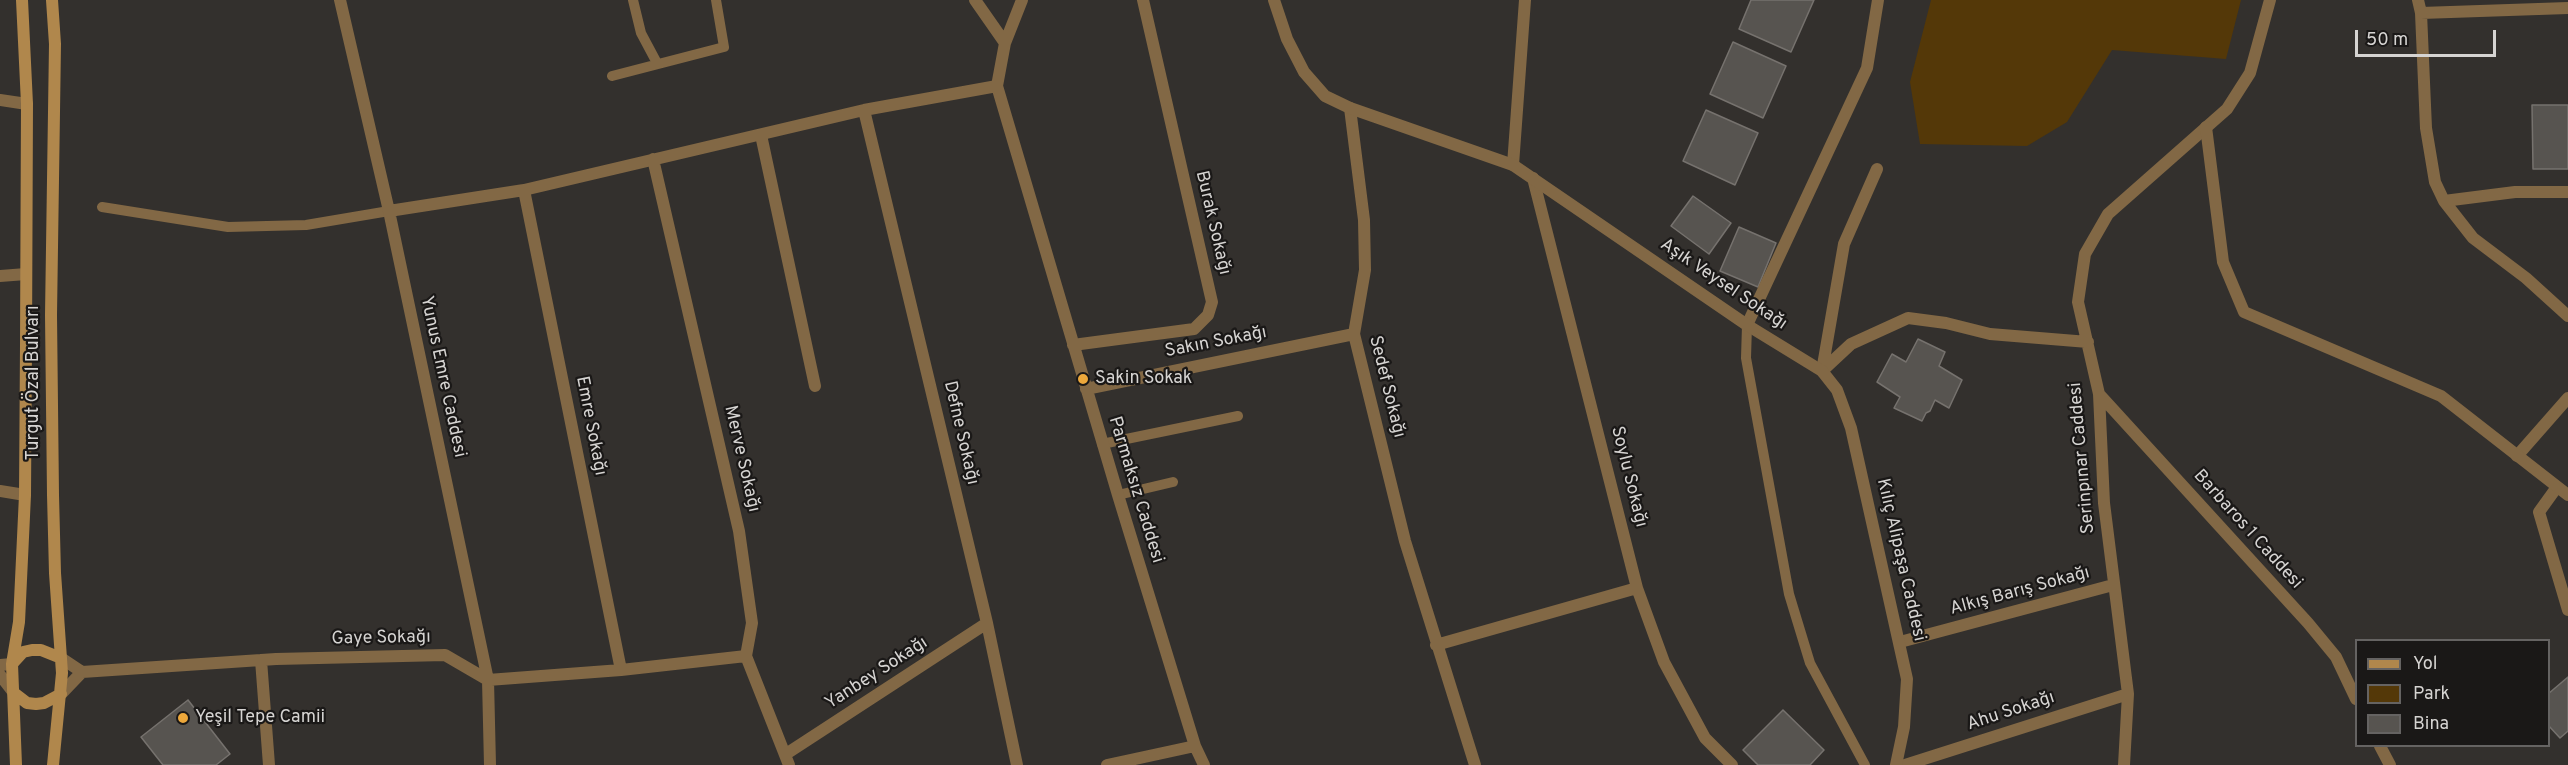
<!DOCTYPE html>
<html>
<head>
<meta charset="utf-8">
<style>
  body { margin:0 }
  #map { position:relative; width:2568px; height:765px; overflow:hidden; background:#33302d; font-family:Overpass,sans-serif }
  canvas { display:block }
  .legend { position:absolute; left:2355px; top:639px; width:195px; height:108px; box-sizing:border-box; background:#1a1817; border:2px solid #656362; margin:0; padding:8px 10px; list-style:none; font-size:18px; color:#d6d4d2 }
  .legend li { display:flex; align-items:center; gap:12px; height:30px }
  .legend b { width:30px; border:2px solid #656362 }
  .scale { position:absolute; left:2355px; top:30px; width:141px; height:27px; box-sizing:border-box; border:3px solid #d6d4d2; border-top:0; padding-left:8px; font-size:18px; line-height:21px; white-space:nowrap; color:#d6d4d2; -webkit-text-stroke:4px #1a1817; paint-order:stroke }
</style>
</head>
<body>
<div id="map">
<canvas width="2568" height="765"></canvas>
<ul class="legend">
<li><b style="height:8px;background:#b0874c"></b>Yol</li>
<li><b style="height:16px;background:#543808"></b>Park</li>
<li><b style="height:16px;background:#575450"></b>Bina</li>
</ul>
<div class="scale">50 m</div>
</div>
<script>
const ctx = document.querySelector('canvas').getContext('2d');
ctx.lineJoin = 'round';
function paint(path, color) {
  ctx.fillStyle = color;
  ctx.fill(path, 'evenodd');
}
function poly(rows) {
  const path = new Path2D();
  for (const r of rows) {
    path.moveTo(r[0], r[1]);
    for (let i = 2; i < r.length; i += 2) path.lineTo(r[i], r[i + 1]);
  }
  return path;
}
function trace(path, color, width, dash) {
  ctx.strokeStyle = color;
  ctx.lineWidth = width;
  ctx.lineCap = dash ? 'butt' : 'round';
  ctx.setLineDash(dash || []);
  ctx.stroke(path);
}
function label(font, color, halo, rows, align = 'center') {
  ctx.font = font + ' Overpass,sans-serif';
  ctx.lineWidth = 4.5;
  ctx.setLineDash([]);
  ctx.textBaseline = 'middle';
  ctx.strokeStyle = halo;
  ctx.fillStyle = color;
  for (const [text, x, y, turn = 0] of rows) {
    ctx.save();
    ctx.translate(x, y);
    ctx.rotate((+turn || 0) * Math.PI / 180);
    ctx.textAlign = isNaN(turn) ? turn : align;
    if (halo) ctx.strokeText(text, 0, 0);
    ctx.fillText(text, 0, 0);
    ctx.restore();
  }
}
paint(poly([
  [1931,0,2241,0,2226,59,2112,50,2067,122,2027,146,1920,144,1910,82]
]), '#543808');
const building = poly([
  [1751,0,1814,0,1791,52,1739,29,1751,0],
  [1733,42,1786,66,1763,118,1710,94,1733,42],
  [2532,105,2568,105,2568,169,2533,169,2532,105],
  [1706,110,1758,133,1735,185,1683,161,1706,110],
  [1693,196,1731,223,1709,254,1671,226,1693,196],
  [1739,227,1776,243,1758,287,1720,271,1739,227],
  [1918,339,1945,352,1939,366,1962,380,1949,408,1935,400,1930,411,1926,413,1922,421,1894,408,1900,397,1877,382,1892,354,1906,362,1918,339],
  [2568,677,2568,731,2560,738,2548,725,2548,694,2568,677],
  [188,700,230,754,216,765,163,765,141,737,188,700],
  [1783,710,1824,750,1810,765,1758,765,1743,750,1783,710]
]);
paint(building, '#575450');
trace(building, '#76726e', 1.5);
trace(poly([
  [633,0,641,33,657,63],
  [612,76,724,47,716,0],
  [102,207,228,227,306,225,389,211],
  [1747,325,1746,358,1789,594,1810,663,1865,765],
  [1102,444,1238,416],
  [1118,495,1173,482]
]), '#826845', 10);
trace(poly([
  [340,0,389,211,488,680,490,765],
  [975,0,1005,43],
  [1022,0,1005,43,997,86,1118,495,1195,746,1204,765],
  [2418,0,2421,13,2426,128,2435,182,2444,201,2473,238,2526,278,2568,316],
  [2421,13,2568,8],
  [0,100,27,104],
  [1350,108,1364,220,1365,270,1354,334,1405,541,1475,765],
  [864,110,987,623,1017,765],
  [761,135,815,386],
  [653,159,739,531,752,623,746,656,789,765],
  [1513,165,1525,0],
  [1533,178,1637,588,1664,662,1705,738,1732,765],
  [524,190,621,670],
  [2444,201,2515,192,2568,192],
  [389,211,524,190,864,110,997,86],
  [0,276,26,274],
  [1747,325,1867,68,1878,0],
  [1073,345,1194,329,1208,315,1212,302,1143,0],
  [1822,371,1851,344,1908,318,1946,323,1990,334,2088,342],
  [1822,371,1844,244,1877,169],
  [1086,389,1354,334],
  [2099,394,2308,623,2336,657,2356,699],
  [2517,456,2568,398],
  [2557,487,2539,512,2568,610],
  [0,491,25,495],
  [1900,642,2113,585],
  [1436,645,1637,588],
  [61,658,82,672,276,659,445,655,488,680,621,670,746,656],
  [261,660,269,765],
  [0,665,12,664],
  [0,675,14,693],
  [61,694,82,672],
  [2380,746,2390,765],
  [786,754,987,623],
  [1107,765,1195,746],
  [1905,765,2128,694],
  [2124,765,2128,694,2104,503,2099,394,2078,302,2085,254,2108,214,2227,109,2250,73,2270,0]
]), '#826845', 12);
trace(poly([
  [1274,0,1287,39,1304,72,1325,96,1350,108,1513,165,1747,325,1822,371,1837,390,1851,428,1907,679,1904,727,1896,765],
  [2206,127,2223,262,2244,312,2441,396,2568,495]
]), '#826845', 12);
trace(poly([
  [52,0,55,44,51,315,53,495,55,573,62,673,53,765],
  [12,664,23,652,32,650,41,650,61,658],
  [14,693,27,703,36,704,44,703,61,694],
  [16,765,12,664,19,622,25,495,26,345,27,104,22,0]
]), '#b0874c', 12);
for (const [x, y, r, color] of [
  [1083,379,6,"#eda83b"],
  [183,718,6,"#eda83b"]
]) {
  const dot = new Path2D();
  dot.arc(x, y, r, 0, 2 * Math.PI);
  ctx.fillStyle = color;
  ctx.fill(dot);
  trace(dot, '#1a1817', 2);
}
label('18px', '#d6d4d2', '#1a1817', [
  ["Burak Sokağı",1212,223,77],
  ["Aşık Veysel Sokağı",1723,285,34],
  ["Sakın Sokağı",1216,343,-11],
  ["Yunus Emre Caddesi",442,377,78],
  ["Turgut Özal Bulvarı",34,383,-90],
  ["Sedef Sokağı",1386,387,76],
  ["Emre Sokağı",590,426,79],
  ["Defne Sokağı",960,433,77],
  ["Serinpınar Caddesi",2083,458,-95],
  ["Merve Sokağı",741,459,77],
  ["Soylu Sokağı",1628,477,76],
  ["Parmaksız Caddesi",1135,490,73],
  ["Barbaros 1 Caddesi",2247,530,48],
  ["Kılıç Alipaşa Caddesi",1900,560,77],
  ["Alkış Barış Sokağı",2020,592,-15],
  ["Gaye Sokağı",381,639,-1],
  ["Yanbey Sokağı",877,674,-33],
  ["Ahu Sokağı",2011,712,-18]
]);
label('18px', '#d6d4d2', '#1a1817', [
  ["Sakin Sokak",1095,379],
  ["Yeşil Tepe Camii",195,718]
], 'left');
</script>
</body>
</html>
